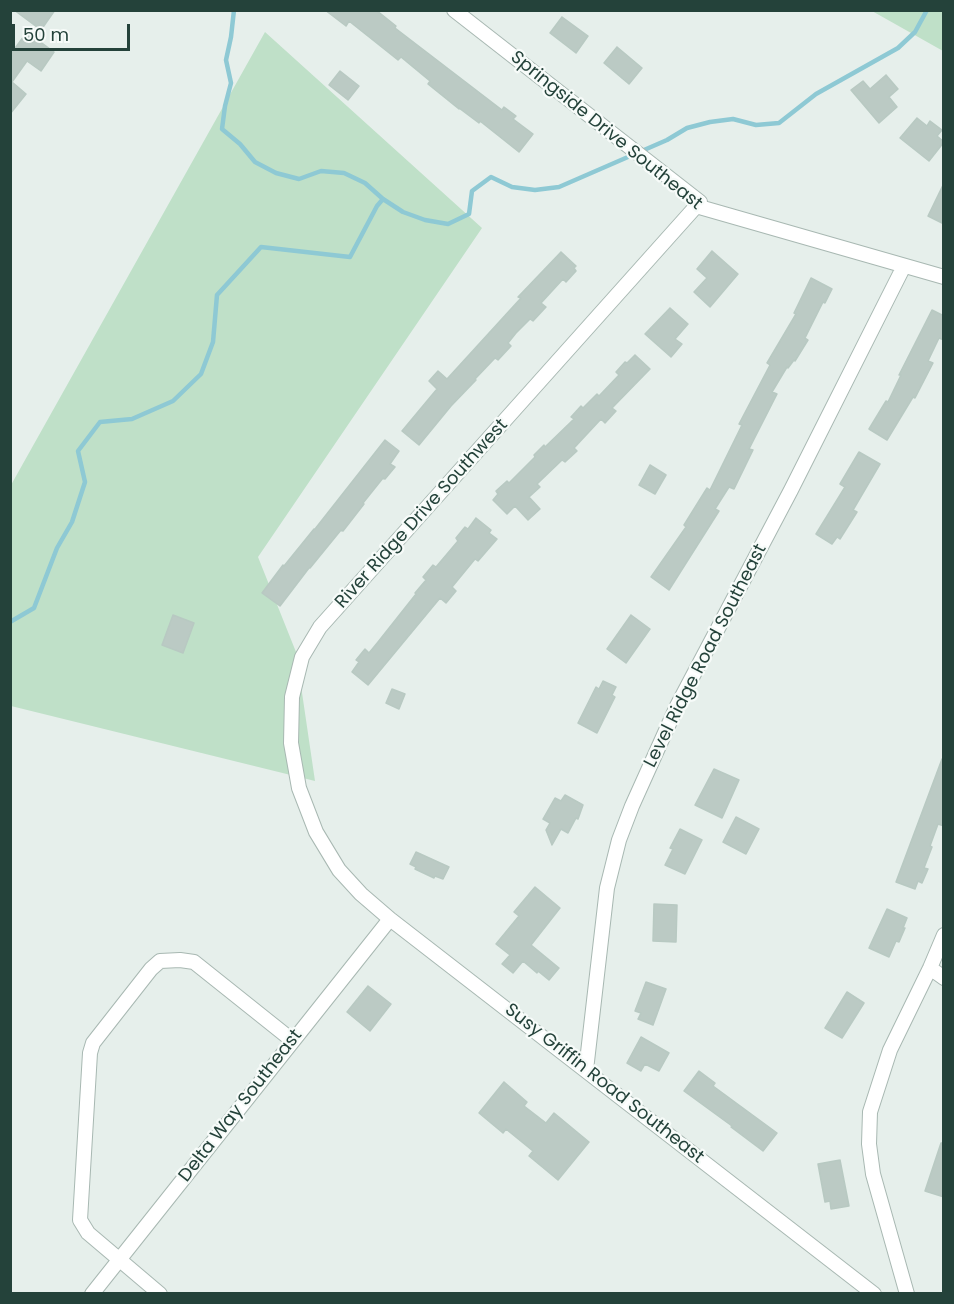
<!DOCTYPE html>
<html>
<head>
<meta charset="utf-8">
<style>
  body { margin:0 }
  #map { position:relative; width:954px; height:1304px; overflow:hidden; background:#e6efeb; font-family:Poppins,sans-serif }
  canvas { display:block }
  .frame { position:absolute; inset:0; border:12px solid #24423a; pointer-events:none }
  .scale { position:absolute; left:12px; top:24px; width:118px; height:27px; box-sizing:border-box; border:3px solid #24423a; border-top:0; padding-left:8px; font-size:18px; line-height:21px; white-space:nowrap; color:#24423a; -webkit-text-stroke:4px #f7fbf9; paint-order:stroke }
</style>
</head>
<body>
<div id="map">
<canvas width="954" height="1304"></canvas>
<div class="frame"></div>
<div class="scale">50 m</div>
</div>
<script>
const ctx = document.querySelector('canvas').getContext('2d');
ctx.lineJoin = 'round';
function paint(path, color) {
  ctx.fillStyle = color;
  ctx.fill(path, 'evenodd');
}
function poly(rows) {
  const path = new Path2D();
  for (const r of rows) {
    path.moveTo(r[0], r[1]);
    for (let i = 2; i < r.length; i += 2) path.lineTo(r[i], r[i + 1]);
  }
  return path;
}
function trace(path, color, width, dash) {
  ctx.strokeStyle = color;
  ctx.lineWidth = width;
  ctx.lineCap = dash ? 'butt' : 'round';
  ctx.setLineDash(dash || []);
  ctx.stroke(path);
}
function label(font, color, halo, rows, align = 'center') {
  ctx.font = font + ' Poppins,sans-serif';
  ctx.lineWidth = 4.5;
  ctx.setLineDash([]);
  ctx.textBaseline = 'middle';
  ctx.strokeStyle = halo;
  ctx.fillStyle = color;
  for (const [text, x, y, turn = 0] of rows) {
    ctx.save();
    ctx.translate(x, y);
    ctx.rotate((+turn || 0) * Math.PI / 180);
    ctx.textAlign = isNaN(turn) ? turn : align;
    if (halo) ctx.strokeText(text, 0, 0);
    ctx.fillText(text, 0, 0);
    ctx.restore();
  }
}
paint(poly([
  [872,11,943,11,943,51],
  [265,32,482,228,258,557,296,652,315,781,11,706,11,485]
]), '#bfe0c8');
trace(poly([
  [234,10,231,37,226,60,231,83,225,106,222,129,240,144,255,162,276,173,299,179,321,171,344,173,365,183,383,199,403,212,425,220,448,224,469,214,472,191,491,177,512,187,535,190,559,187,667,140,687,128,710,122,733,119,756,125,779,123,816,94,898,48,915,32,927,10],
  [10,622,34,608,57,548,72,522,85,482,78,451,100,422,132,419,173,401,201,374,213,342,217,295,261,247,350,257,377,206,383,199]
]), '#8ec9d4', 4.5);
const building = poly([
  [14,10,55,10,41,30,14,10],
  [325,10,376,10,396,26,395,28,502,110,504,107,516,116,513,119,533,134,519,152,480,121,479,123,459,108,459,109,428,84,430,81,401,57,398,60,349,21,346,26,325,10],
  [562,17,588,36,576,53,550,33,562,17],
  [27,32,54,52,41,71,27,61,12,82,26,94,10,114,10,55,27,32],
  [617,47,642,68,629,84,604,63,617,47],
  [340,71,359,86,348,100,329,85,340,71],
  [886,75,898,89,889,97,897,107,879,123,851,90,863,81,870,89,886,75],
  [917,118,927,126,930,121,942,130,937,136,944,142,929,161,900,138,917,118],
  [944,183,944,224,928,216,944,183],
  [712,251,738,274,710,307,694,292,707,278,697,269,712,251],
  [561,252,576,266,574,268,576,271,566,282,563,279,541,303,546,307,533,321,530,319,516,333,508,343,511,346,498,360,495,358,475,379,476,380,451,406,419,445,402,431,437,389,429,381,438,371,447,379,521,298,518,297,561,252],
  [811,278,832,289,825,303,823,302,805,338,808,340,795,361,794,360,788,368,787,367,772,392,777,394,749,449,753,450,734,489,729,487,715,509,719,511,669,590,651,577,686,527,684,525,707,488,710,490,742,425,739,424,770,365,767,363,796,314,794,313,811,278],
  [670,308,688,324,675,339,682,344,671,357,645,334,670,308],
  [932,310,944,316,944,340,939,338,928,361,933,363,915,398,913,397,887,440,869,429,886,401,888,402,901,375,899,375,932,310],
  [635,355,650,369,612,408,616,411,605,423,601,419,574,448,577,451,565,462,562,460,537,484,540,487,529,497,540,509,528,520,515,506,507,514,493,500,498,494,496,491,507,481,509,483,535,457,534,455,544,445,545,447,574,419,571,417,581,406,583,408,597,394,599,396,619,375,616,372,625,362,627,363,635,355],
  [385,440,399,451,390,464,395,467,385,479,383,478,363,503,364,504,343,531,341,530,310,568,309,568,280,606,262,593,283,565,284,566,314,529,315,529,385,440],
  [859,452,880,464,853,510,857,512,840,539,837,537,832,544,816,534,845,487,840,484,859,452],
  [650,465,666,475,655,494,639,485,650,465],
  [476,518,491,530,489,533,497,539,478,561,475,559,452,587,456,591,446,603,440,598,368,685,352,672,359,662,356,660,365,649,369,653,378,642,416,594,415,593,426,580,423,577,433,565,436,567,458,541,456,538,465,527,468,529,476,518],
  [173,615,194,623,183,653,162,645,173,615],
  [631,615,650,629,626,663,607,649,631,615],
  [603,681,616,687,612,695,615,697,597,733,578,723,596,687,599,689,603,681],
  [392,689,405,694,399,709,386,703,392,689],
  [942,759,944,759,944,826,938,824,930,846,932,847,924,868,928,869,922,883,918,881,915,889,896,882,942,759],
  [714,769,739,780,722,818,695,805,714,769],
  [565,795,583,805,578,819,576,818,568,833,561,829,552,845,546,830,550,823,543,819,555,798,561,801,565,795],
  [736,817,759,829,746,854,723,842,736,817],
  [680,829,702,840,685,874,665,865,673,849,670,848,680,829],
  [416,852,449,867,443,879,435,876,434,878,415,869,416,867,410,864,416,852],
  [535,887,560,908,531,945,559,968,549,980,538,971,537,973,523,961,513,973,502,964,510,955,496,944,519,916,514,912,535,887],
  [654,904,677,905,676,942,653,941,654,904],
  [887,909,907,918,903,928,905,928,899,942,896,941,889,957,869,948,887,909],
  [646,982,666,989,653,1025,638,1019,641,1013,635,1011,646,982],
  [368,986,391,1004,370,1031,347,1012,368,986],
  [847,992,864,1003,842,1038,825,1028,847,992],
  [641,1037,669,1053,659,1071,645,1064,641,1071,627,1063,641,1037],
  [699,1071,715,1083,713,1086,777,1133,763,1151,731,1127,732,1126,684,1091,699,1071],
  [504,1082,527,1102,524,1106,546,1123,554,1113,589,1142,558,1180,529,1156,533,1151,506,1129,503,1133,479,1113,504,1082],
  [941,1143,944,1143,944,1197,925,1191,941,1143],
  [840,1160,849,1206,831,1209,830,1201,825,1202,818,1164,840,1160]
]);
paint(building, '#bbcac4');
trace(building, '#b8c9c2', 1.5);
const minor = poly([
  [454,10,700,202,320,627,302,657,292,697,291,743,299,788,316,832,339,870,361,894,390,919,874,1294],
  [696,206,944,277],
  [930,968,944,978],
  [586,1070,607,888,619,840,632,806,677,706,791,490,904,266],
  [92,1294,390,919],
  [160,1294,88,1233,80,1220,90,1053,93,1043,151,969,160,961,180,960,194,962,293,1041],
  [907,1294,873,1174,869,1144,870,1112,890,1050,930,968,944,935]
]);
trace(minor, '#a8b8b2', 16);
trace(minor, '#fff', 14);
label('18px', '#24423a', '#f7fbf9', [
  ["Springside Drive Southeast",606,131,39],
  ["River Ridge Drive Southwest",422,514,-48],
  ["Level Ridge Road Southeast",706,656,-63],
  ["Susy Griffin Road Southeast",604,1084,38],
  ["Delta Way Southeast",241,1106,-52]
]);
</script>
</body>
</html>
